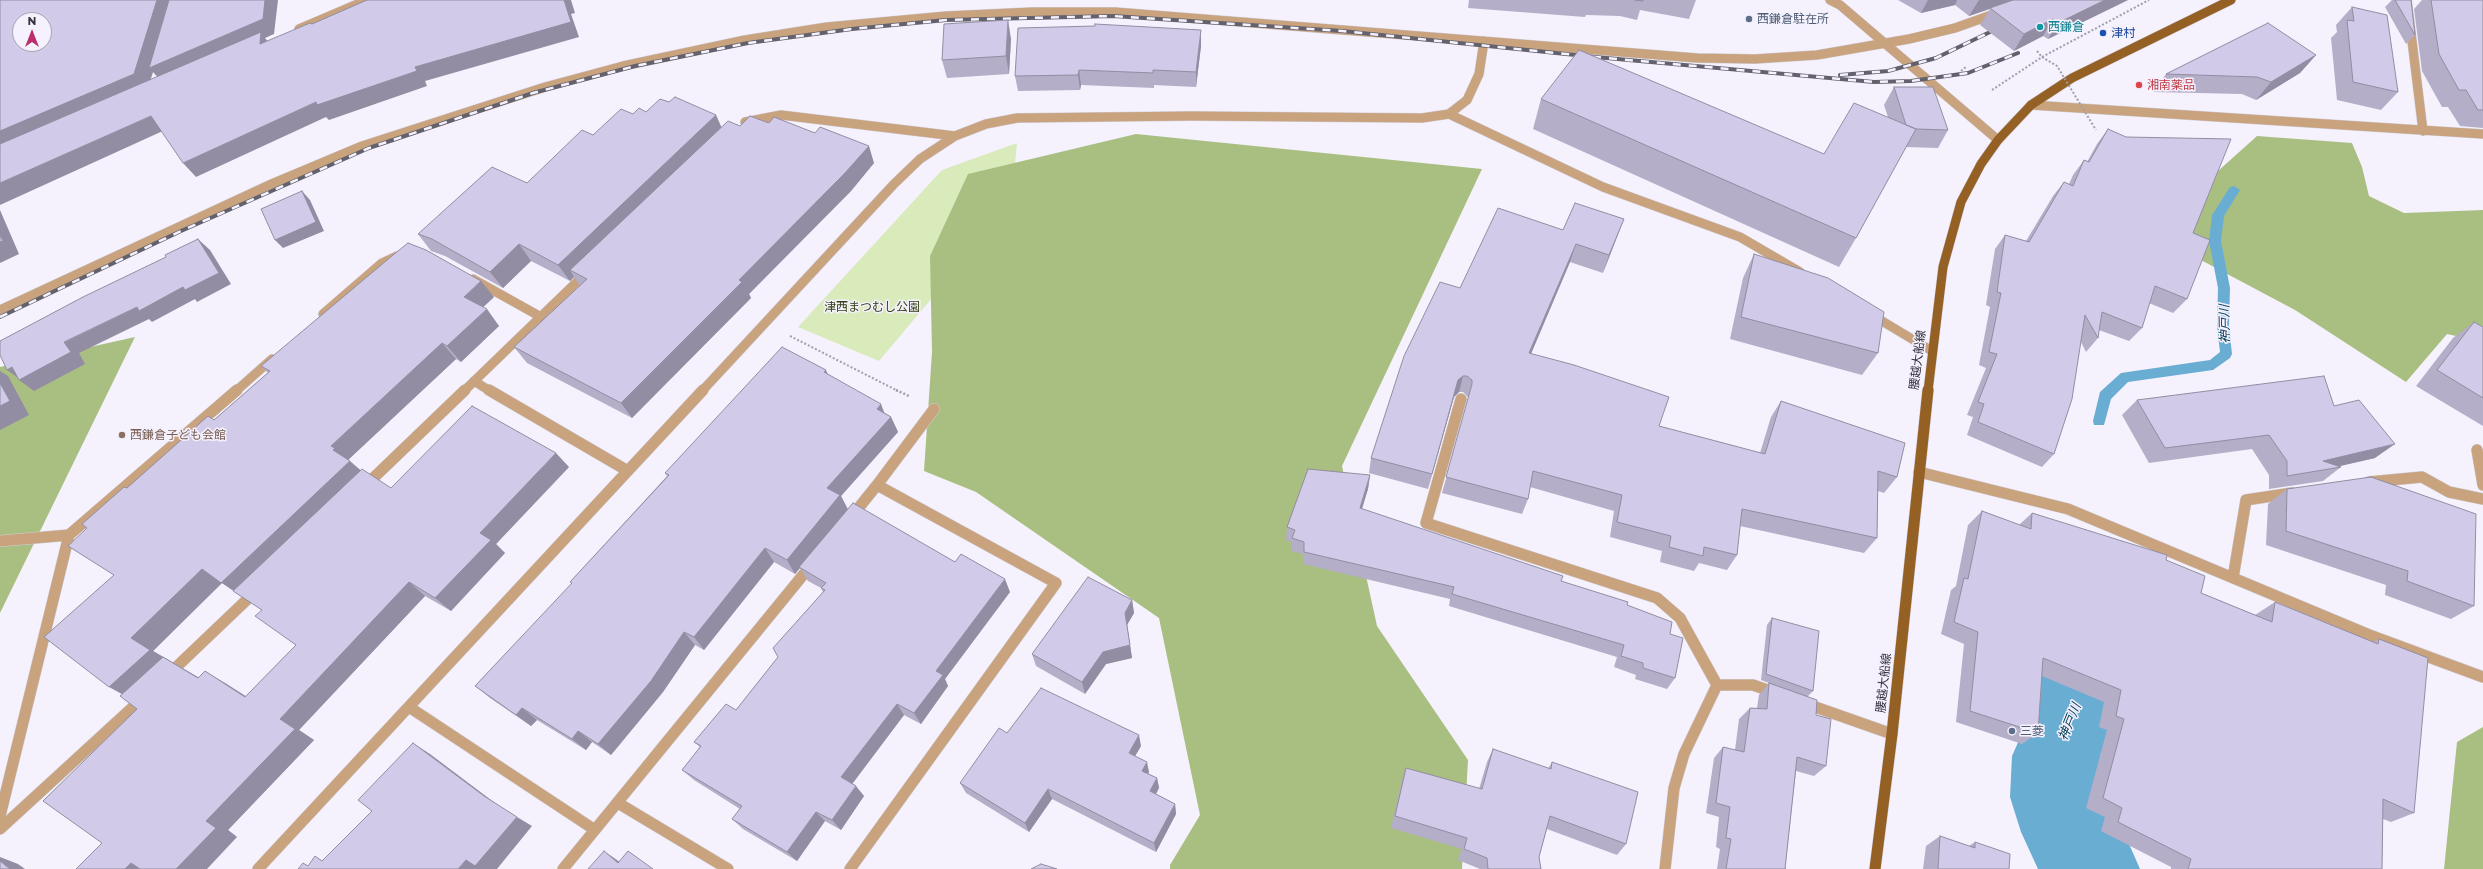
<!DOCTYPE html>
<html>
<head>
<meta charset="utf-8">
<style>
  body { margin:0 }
  #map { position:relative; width:2483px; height:869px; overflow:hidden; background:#f5f2fe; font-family:Montserrat,sans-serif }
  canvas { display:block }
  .north { position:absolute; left:12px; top:12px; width:40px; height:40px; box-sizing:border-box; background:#f5f2fe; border:1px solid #a7a5b0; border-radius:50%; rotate:0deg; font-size:11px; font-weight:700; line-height:16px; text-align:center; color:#33313c }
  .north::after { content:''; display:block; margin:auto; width:14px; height:18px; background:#ba306b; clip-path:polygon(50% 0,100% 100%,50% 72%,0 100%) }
</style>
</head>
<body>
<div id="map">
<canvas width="2483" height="869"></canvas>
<div class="north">N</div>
</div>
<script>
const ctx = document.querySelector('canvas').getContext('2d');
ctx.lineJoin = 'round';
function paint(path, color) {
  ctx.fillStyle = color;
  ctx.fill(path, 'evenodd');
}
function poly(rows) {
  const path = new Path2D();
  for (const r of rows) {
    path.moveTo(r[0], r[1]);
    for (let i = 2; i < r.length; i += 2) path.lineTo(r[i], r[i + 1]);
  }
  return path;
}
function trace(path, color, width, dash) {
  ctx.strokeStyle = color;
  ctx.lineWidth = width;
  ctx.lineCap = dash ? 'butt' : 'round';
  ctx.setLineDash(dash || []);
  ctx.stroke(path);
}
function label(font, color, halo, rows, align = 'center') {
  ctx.font = font + ' Montserrat,"Noto Sans JP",sans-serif';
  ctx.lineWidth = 3;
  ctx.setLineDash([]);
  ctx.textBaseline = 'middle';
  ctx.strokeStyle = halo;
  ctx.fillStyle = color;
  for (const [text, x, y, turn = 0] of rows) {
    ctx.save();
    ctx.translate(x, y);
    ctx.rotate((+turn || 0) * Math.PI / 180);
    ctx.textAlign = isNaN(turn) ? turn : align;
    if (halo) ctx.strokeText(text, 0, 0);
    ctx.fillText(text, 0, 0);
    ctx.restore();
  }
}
paint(poly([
  [1017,143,1011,204,879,361,798,327,942,170]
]), '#d9eabb');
paint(poly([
  [1136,134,1482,169,1342,466,1377,626,1468,760,1462,869,1170,869,1170,865,1200,815,1159,618,976,492,924,471,932,352,930,256,968,174],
  [2257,136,2352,143,2362,167,2369,196,2404,213,2483,210,2483,342,2447,334,2406,382,2295,310,2199,259,2179,206],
  [135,337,0,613,0,367],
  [2483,727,2483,869,2444,869,2457,742]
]), '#a9bf81');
paint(poly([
  [2234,186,2240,190,2224,216,2221,241,2230,288,2229,326,2232,354,2230,358,2213,370,2128,382,2111,399,2104,425,2094,425,2093,421,2100,392,2121,373,2210,360,2220,352,2217,326,2218,288,2209,241,2212,215,2230,187,2234,186]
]), '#6aadd3');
paint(poly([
  [2095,550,2124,561,2136,587,2133,645,2120,707,2100,756,2098,797,2101,804,2126,837,2140,869,2038,869,2021,832,2010,797,2012,756,2035,704,2049,645,2054,587,2066,561,2095,550]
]), '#6aadd3');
const minorFar1 = poly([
  [1830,0,1840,5,1998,140],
  [2407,0,2423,131],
  [299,29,367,0],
  [2031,105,2483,134],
  [1449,114,1603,187,1740,237,1800,272],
  [745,122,781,115,955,136],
  [473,279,541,317],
  [0,310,269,185,362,146,545,87,623,66,745,40,827,27,946,16,1032,12,1115,12,1697,58,1755,59,1817,55,1909,39,1955,28,1997,13],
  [323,314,382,263,397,256],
  [1872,315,1932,351],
  [474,381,490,391],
  [236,391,272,359],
  [464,391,587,272],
  [702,391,894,184,920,159,955,136,986,124,1017,118,1192,116,1422,118,1449,114,1467,100,1479,74,1484,41]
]);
const minor = poly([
  [489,390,628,471],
  [1461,399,1426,523,1657,598,1680,618,1717,685],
  [2477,450,2483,485],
  [1919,472,2068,509,2372,636,2483,677],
  [2369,482,2422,477,2449,492,2483,499],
  [877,485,934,409],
  [365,486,465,390],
  [0,541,69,535],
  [2233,578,2246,500,2292,493],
  [169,674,256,591],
  [1804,703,1892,734],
  [409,707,595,830],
  [618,803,728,869],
  [0,816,69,535,237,390],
  [0,829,144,697],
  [258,869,703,390],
  [563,869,812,564],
  [850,869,1056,583,877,485,852,516],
  [1665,869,1674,788,1684,754,1717,685,1753,685,1776,693]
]);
const majorFar1 = poly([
  [1928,391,1943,267,1961,202,1981,164,1998,140,2031,105,2072,78,2231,0]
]);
const major = poly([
  [1875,869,1892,734,1928,390]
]);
trace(minorFar1, '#d2cfdb', 10);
trace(minor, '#d2cfdb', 12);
trace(majorFar1, '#d2cfdb', 10);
trace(major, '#d2cfdb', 12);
trace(poly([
  [2037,51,2042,57],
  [1961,71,1967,66],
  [1992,90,2042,57,2149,0],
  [790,336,898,391]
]), '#a09ea9', 2, [2, 2]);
trace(poly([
  [896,390,909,396]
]), '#a09ea9', 2.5, [2, 2]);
trace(minorFar1, '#c8a37e', 9);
trace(minor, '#c8a37e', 11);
trace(majorFar1, '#946024', 9);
trace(major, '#946024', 11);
const rail = poly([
  [1840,75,1888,71,1936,58,1990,32],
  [0,317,181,231,369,148,533,93,635,66,748,43,852,29,946,20,1113,16,1342,31,1595,57,1874,82,1911,81,1968,73,2018,53]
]);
trace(rail, '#63616c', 4);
trace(rail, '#f5f2fe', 2.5, [8]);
trace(poly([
  [2042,57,2057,66,2096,130]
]), '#a09ea9', 2, [2, 2]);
paint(poly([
  [1469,0,1696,0,1689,19,1640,10,1637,20,1620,16,1586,15,1585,17,1468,8],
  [1898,0,2128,0,2048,39,2043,36,2014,51,1980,25,1990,9,1969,16,1955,5,1921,13],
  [2392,0,2411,0,2415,35,2406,44,2385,7],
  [2422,0,2483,0,2483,128,2460,126,2448,107,2442,107,2422,71,2414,9],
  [2352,7,2398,92,2381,110,2337,100,2331,38,2337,32,2336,25],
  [1201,30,1201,46,1196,87,1154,85,1154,88,1081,85,1080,90,1018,91,1015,76],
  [1011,39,1009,74,947,78,942,60],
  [2316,55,2300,73,2256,100,2242,94,2153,92,2166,74],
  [1894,87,1948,130,1938,148,1906,147,1856,238,1839,267,1533,129,1541,99,1824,154,1888,117,1884,105],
  [669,102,716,115,721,127,740,126,769,123,874,163,851,191,749,294,751,298,632,418,527,363,514,347,580,286,574,277,570,281,531,261,503,288,445,256,431,251,418,234,527,183,633,114,646,112],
  [2108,129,2193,233,2187,299,2173,313,2149,303,2142,328,2129,341,2099,330,2098,338,2086,352,2081,342,2054,454,2042,467,1967,435,1973,417,1967,415,1986,368,1979,365,1990,307,1986,305,1995,249,2005,235,2026,241,2053,196,2064,182,2069,184,2073,175,2084,160,2087,162,2097,144],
  [1624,219,1603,273,1570,262,1531,354,1659,426,1760,453,1771,417,1781,401,1897,477,1884,493,1878,491,1877,538,1864,553,1740,526,1737,555,1727,570,1699,563,1694,571,1660,562,1662,551,1610,537,1614,511,1530,487,1528,499,1522,514,1442,493,1468,400,1468,397,1463,392,1459,392,1454,397,1428,489,1369,473,1371,458,1460,288,1563,230],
  [1754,254,1878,353,1862,375,1730,339,1743,278],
  [494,297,483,307,499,326,461,362,456,359,348,460,360,470,391,488,569,467,496,544,505,553,451,611,425,596,299,730,314,740,228,830,237,837,102,843,137,709,122,694,114,575,87,528,127,488,214,420,268,373,261,366],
  [222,583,262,610,296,645,246,696,225,683,198,677,153,651],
  [2474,322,2483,327,2483,426,2416,386,2453,338],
  [828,375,891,417,898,432,841,496,848,509,955,562,1010,592,945,679,948,686,921,724,904,715,852,783,864,796,841,830,825,821,797,861,743,829,732,819,740,809,694,780,682,770,700,747,694,742,736,710,778,657,823,592,821,588,808,581,800,568,795,574,774,562,704,650,695,645,663,692,611,755,592,742,586,750,537,720,531,726,490,698,475,686,572,584,570,582,667,476,665,473],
  [2137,400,2334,406,2375,458,2339,466,2341,467,2323,481,2269,489,2269,475,2252,449,2149,463,2122,415],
  [1370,475,1368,489,1362,509,1627,605,1670,634,1675,678,1667,689,1635,679,1636,675,1614,667,1617,657,1449,606,1450,599,1303,564,1303,554,1291,551,1291,542,1286,540,1287,527],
  [2287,489,2474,606,2451,619,2385,595,2386,585,2266,545,2268,504],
  [1982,511,2019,525,2032,513,2166,560,2201,593,2255,615,2275,602,2373,642,2379,639,2414,813,2391,822,2383,819,2382,869,2171,869,2171,867,2101,831,2105,817,2086,808,2107,730,2099,727,2104,702,2042,676,2038,733,2022,744,1956,722,1964,644,1941,634,1951,590,1956,586,1968,525],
  [1132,600,1134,613,1127,625,1132,658,1106,664,1085,694,1036,666,1032,654],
  [1772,618,1813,691,1808,696,1816,715,1826,766,1814,776,1796,771,1785,869,1786,869,1717,869,1720,849,1716,847,1719,817,1706,813,1714,758,1723,747,1735,750,1739,719,1750,708,1757,708,1759,695,1769,683,1761,680,1767,625],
  [1007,733,1141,746,1135,756,1149,772,1148,774,1157,778,1159,788,1156,794,1175,804,1176,814,1156,852,1052,799,1029,832,966,793,960,783],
  [1493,749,1548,769,1552,762,1626,844,1617,855,1547,829,1539,857,1541,869,1480,869,1458,860,1462,849,1391,828,1402,780,1406,768,1479,789,1487,762],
  [1940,836,1969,846,1975,842,2009,869,1923,869,1926,846]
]), '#b4aec8');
paint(poly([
  [157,0,278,0,274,34,265,38,273,47,162,82,153,72,148,88,0,152,0,131],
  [564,0,571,0,575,13,571,14,579,37,425,81,427,86,329,120,326,117,196,177,183,163,316,102,415,67],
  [1928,0,1957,0,1955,5,1921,13],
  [1979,0,2015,0,1969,16],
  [2105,0,2128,0,2048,39,2058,23],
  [2053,19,2043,36,2014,51,2024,34],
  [1008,20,1011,39,1009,74,1006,56],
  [1201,30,1201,46,1196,87,1196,72],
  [2316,55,2300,73,2256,100,2271,82],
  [1079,70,1081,85,1080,90,1078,75],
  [716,115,724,133,570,270,574,277,570,281,558,265],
  [151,116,165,130,0,205,0,183],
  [869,146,874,163,851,191,749,294,751,298,632,418,621,403,739,280],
  [302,191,310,200,324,231,283,248,275,240],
  [0,210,19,254,0,263],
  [1624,219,1603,273,1609,255],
  [198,239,210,250,231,284,197,302,195,299,152,322,149,319,79,353,85,364,34,391,19,380,21,380,7,370,137,307],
  [519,244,531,261,503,288,490,272],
  [1576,244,1570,262,1524,370,1529,353],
  [481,281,494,297,477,313,464,297],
  [487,309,499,326,461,362,447,346],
  [442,343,456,359,348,460,350,461,366,475,241,596,222,583,153,651,218,689,131,699,109,687,131,638,202,569,333,450,331,446],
  [826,370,833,386,824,372],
  [0,371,8,376,29,415,0,430],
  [1463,376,1459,392,1454,397,1428,489,1432,474,1458,380],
  [881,404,887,420,877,409],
  [891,417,898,432,841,496,848,510,795,574,787,560,827,488],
  [2395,444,2375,458,2323,470,2323,461],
  [556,453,569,467,496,544,505,553,451,611,435,598,480,533],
  [1370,475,1368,489,1358,521,1360,508],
  [765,548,774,562,704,650,694,637],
  [1005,579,1010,592,945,679,948,686,921,724,914,713,936,671],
  [409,582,425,596,299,730,314,740,228,830,237,837,207,869,176,869,206,821,280,719],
  [1132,600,1134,613,1127,625,1132,658,1106,664,1085,694,1082,682,1125,613],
  [684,632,695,645,663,692,611,755,598,744],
  [205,671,225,683,265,709,245,697],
  [897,704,904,715,850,787,841,777],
  [522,708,537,720,531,726,516,715],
  [578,731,592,742,586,750,572,739],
  [1139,735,1141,746,1131,763,1129,753],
  [413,743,430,754,499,806,484,796],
  [1147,762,1149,772,1144,781,1142,771],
  [1157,778,1159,788,1152,801,1150,791],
  [856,786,864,796,841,830,832,820],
  [1048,789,1052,799,1029,832,1025,823],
  [1175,804,1176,814,1156,852,1154,843],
  [816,812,825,821,797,861,787,852],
  [517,817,532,826,497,869,458,869,466,860],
  [604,851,617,860,628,869,618,863],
  [0,857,18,864,25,869,10,869,0,861],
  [131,863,149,869,125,869]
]), '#928da2');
const building = poly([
  [0,0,157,0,134,74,0,131,0,0],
  [20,20,44,20,44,44,20,44,20,20],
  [169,0,265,0,263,19,149,68,169,0],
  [367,0,564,0,571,22,415,67,417,71,317,105,316,102,183,163,151,116,0,183,0,144,261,32,260,44,310,23,312,24,367,0],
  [1635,0,1643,0,1643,1,1635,0],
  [2013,0,2105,0,2058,23,2053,19,2024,34,1990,8,2013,0],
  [2395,0,2411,0,2415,35,2395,0],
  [2431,0,2483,0,2483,110,2478,110,2466,90,2459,90,2439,54,2431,0],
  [2352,7,2387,15,2398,92,2353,82,2347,20,2354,21,2352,7],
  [1008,20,1006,56,942,60,944,24,1008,20],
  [2268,23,2316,55,2271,82,2257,77,2166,74,2268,23],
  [1095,24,1201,30,1196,72,1153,70,1153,73,1079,70,1078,75,1015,76,1018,28,1095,26,1095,24],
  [1579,50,1824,154,1854,103,1916,129,1856,238,1541,99,1579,50],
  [1894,87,1933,87,1948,130,1916,129,1906,125,1894,87],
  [675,97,716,115,558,265,519,244,490,272,432,239,418,234,492,167,527,183,582,130,593,135,621,109,633,114,639,108,646,112,660,99,669,102,675,97],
  [750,116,769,123,774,117,815,133,820,127,869,146,845,173,739,280,742,282,621,403,514,347,587,279,570,270,728,121,740,126,750,116],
  [2108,129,2126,137,2231,139,2193,233,2210,240,2187,299,2155,286,2142,328,2102,312,2098,338,2085,315,2072,399,2054,454,1978,422,1984,404,1978,402,1997,354,1989,352,2001,293,1997,292,2005,235,2029,242,2064,182,2073,186,2084,160,2089,162,2108,129],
  [302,191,316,222,275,240,261,209,302,191],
  [1575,203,1624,219,1609,255,1576,244,1529,353,1574,365,1669,397,1659,426,1765,454,1781,401,1905,443,1897,477,1878,471,1877,538,1742,509,1737,555,1704,547,1703,556,1669,547,1671,536,1617,522,1622,495,1533,471,1528,499,1446,477,1472,384,1472,380,1467,376,1463,376,1458,380,1432,474,1371,458,1404,356,1440,282,1460,288,1498,208,1563,230,1575,203],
  [0,235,3,241,0,242,0,235],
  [198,239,219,273,185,290,183,287,139,311,137,307,64,342,71,352,19,380,12,367,7,370,0,355,0,341,83,297,166,257,165,255,198,239],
  [408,243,426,250,481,281,464,297,487,309,447,346,442,343,331,446,335,448,333,450,350,461,221,583,202,569,131,638,150,650,109,687,44,637,114,575,68,546,87,528,82,524,124,487,127,488,208,416,214,420,270,371,261,366,393,255,408,243],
  [1754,254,1828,278,1884,312,1878,353,1741,317,1754,254],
  [2474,322,2483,327,2483,398,2437,370,2474,322],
  [782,347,826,370,824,372,881,404,877,409,891,417,827,488,840,495,787,560,765,548,694,637,684,632,651,681,598,744,578,731,572,739,522,708,516,715,475,686,572,583,570,582,669,475,665,473,782,347],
  [2324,376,2334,406,2359,400,2395,444,2323,461,2341,467,2287,476,2287,461,2269,435,2165,448,2137,400,2324,376],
  [0,383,10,401,0,406,0,383],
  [472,406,556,453,480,533,491,540,435,598,409,582,280,719,295,729,206,821,216,828,176,869,140,869,131,863,125,869,76,869,102,843,43,801,137,709,120,696,163,657,198,678,205,671,245,697,296,645,255,616,262,610,233,591,362,469,391,488,472,406],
  [1308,469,1370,475,1360,508,1563,576,1561,581,1628,602,1627,605,1672,622,1670,634,1683,638,1675,678,1643,668,1643,663,1621,656,1624,645,1452,594,1454,587,1304,552,1304,542,1292,538,1295,530,1287,527,1308,469],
  [2371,477,2476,514,2474,606,2407,581,2408,571,2286,531,2287,489,2371,477],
  [853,503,955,562,961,554,1005,579,936,671,943,675,914,713,897,704,841,777,856,786,832,820,816,812,787,852,732,819,742,806,682,770,701,746,694,742,726,704,736,710,778,657,773,648,825,590,821,588,826,583,799,567,853,503],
  [1982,511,2031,529,2032,513,2167,555,2166,560,2205,576,2201,593,2272,622,2275,602,2378,644,2379,639,2428,658,2414,813,2383,799,2382,869,2188,869,2191,859,2118,822,2122,808,2103,798,2124,719,2116,716,2121,690,2043,658,2038,733,1970,711,1978,632,1954,622,1964,578,1968,579,1982,511],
  [1088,577,1132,600,1125,613,1130,645,1103,652,1082,682,1032,654,1088,577],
  [1772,618,1819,631,1813,691,1766,674,1772,618],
  [1769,683,1817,700,1816,715,1831,719,1826,766,1797,757,1785,869,1786,869,1726,869,1731,839,1726,838,1730,807,1716,803,1723,747,1744,752,1750,708,1767,709,1769,683],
  [1041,688,1139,735,1129,753,1147,762,1142,771,1157,778,1150,791,1175,804,1154,843,1048,789,1025,823,960,783,999,728,1007,733,1041,688],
  [413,743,484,796,517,817,475,866,466,860,458,869,298,869,303,863,308,866,315,856,322,861,372,811,358,800,413,743],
  [1493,749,1551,769,1552,762,1638,792,1626,844,1550,816,1539,857,1541,869,1488,869,1487,858,1464,849,1467,838,1395,816,1406,768,1482,789,1493,749],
  [1940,836,1975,848,1975,842,2010,854,2009,869,1938,869,1940,836],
  [604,851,618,863,628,851,653,869,588,869,604,851],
  [0,861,10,869,0,869,0,861],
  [1041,864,1057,869,1031,869,1041,864]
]);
paint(building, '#d1cae8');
trace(building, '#928da2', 1);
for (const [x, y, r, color] of [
  [1749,19,4,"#5c6f8a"],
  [2040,27,4,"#0f9aa8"],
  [2103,33,4,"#1a4fb4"],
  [2139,85,4,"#e0444e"],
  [122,435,4,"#8d6e63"],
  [2012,731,4,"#5c6f8a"]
]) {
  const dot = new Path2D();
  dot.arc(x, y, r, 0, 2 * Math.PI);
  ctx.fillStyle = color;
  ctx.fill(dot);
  trace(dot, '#f5f2fe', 1.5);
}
label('12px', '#4e5e75', '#f5f2fe', [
  ["西鎌倉駐在所",1757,19],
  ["三菱",2020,731]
], 'left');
label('12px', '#0d838f', '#f5f2fe', [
  ["西鎌倉",2048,27]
], 'left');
label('12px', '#164399', '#f5f2fe', [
  ["津村",2111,33]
], 'left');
label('12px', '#be3a42', '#f5f2fe', [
  ["湘南薬品",2147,85]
], 'left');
label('12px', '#324012', '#f5f2fe', [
  ["津西まつむし公園",872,307]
]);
label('12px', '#33313c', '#f5f2fe', [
  ["腰越大船線",1918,360,-83],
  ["腰越大船線",1884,683,-84]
]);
label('12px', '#785e54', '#f5f2fe', [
  ["西鎌倉子ども会館",130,435]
], 'left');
label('italic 13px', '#013c56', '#f5f2fe', [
  ["神戸川",2225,324,-91],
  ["神戸川",2070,722,-68]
]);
</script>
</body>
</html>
